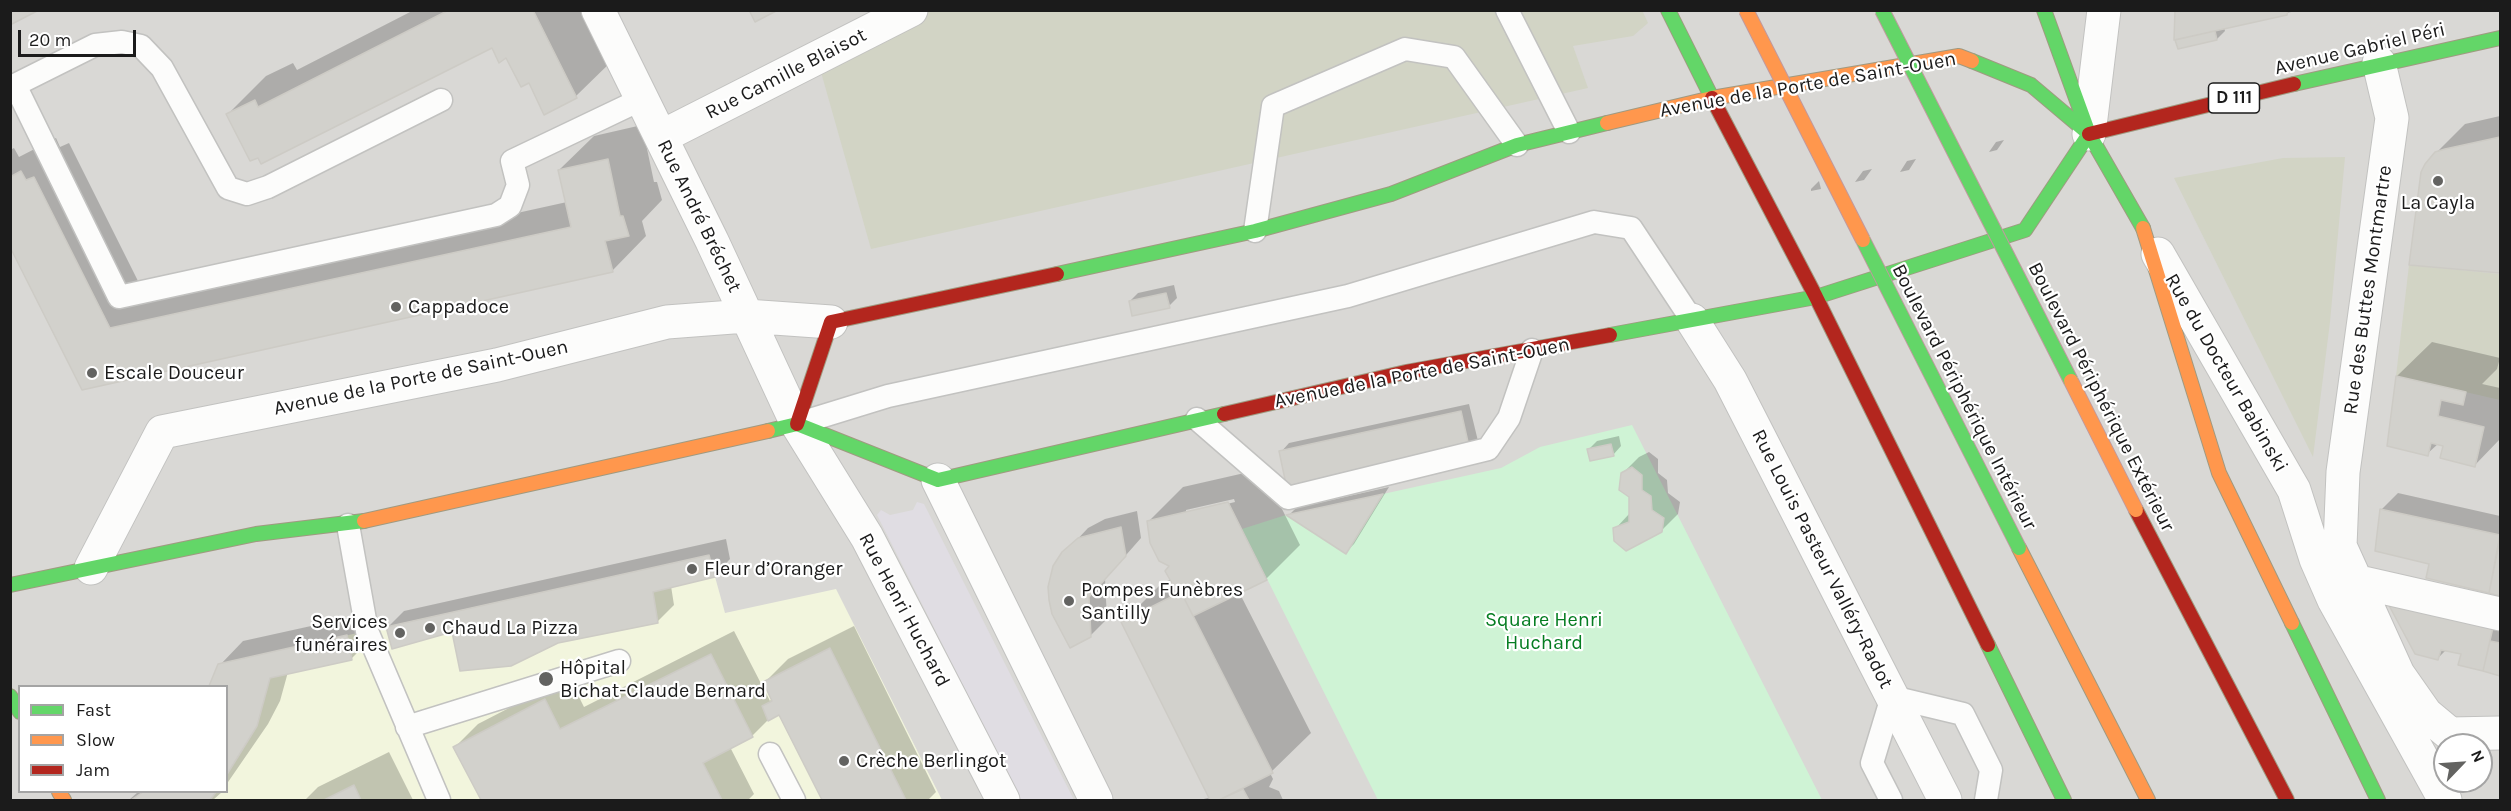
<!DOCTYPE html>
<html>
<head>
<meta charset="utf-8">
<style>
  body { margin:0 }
  #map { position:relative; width:2511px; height:811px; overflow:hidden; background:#eae9e4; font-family:Karla,sans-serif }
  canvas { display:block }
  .frame { position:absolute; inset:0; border:12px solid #1b1b1b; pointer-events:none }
  .legend { position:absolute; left:18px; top:685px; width:210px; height:108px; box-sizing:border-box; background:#fff; border:2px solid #a4a4a4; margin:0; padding:8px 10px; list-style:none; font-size:18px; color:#1b1b1b }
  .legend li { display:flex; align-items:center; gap:12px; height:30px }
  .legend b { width:30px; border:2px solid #a4a4a4 }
  .north { position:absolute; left:2433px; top:733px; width:60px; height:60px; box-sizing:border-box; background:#fff; border:2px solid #a4a4a4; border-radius:50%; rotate:65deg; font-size:16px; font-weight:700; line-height:24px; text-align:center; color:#1b1b1b }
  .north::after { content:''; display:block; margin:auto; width:21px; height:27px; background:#636361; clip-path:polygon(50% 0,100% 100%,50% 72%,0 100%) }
  .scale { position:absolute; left:18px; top:30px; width:118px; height:27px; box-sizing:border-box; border:3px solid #1b1b1b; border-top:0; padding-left:8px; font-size:18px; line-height:21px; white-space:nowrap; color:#1b1b1b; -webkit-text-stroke:4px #fff; paint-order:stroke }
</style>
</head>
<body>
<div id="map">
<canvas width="2511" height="811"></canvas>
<div class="frame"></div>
<ul class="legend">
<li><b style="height:8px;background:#63d668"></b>Fast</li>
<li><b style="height:8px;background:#ff974d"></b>Slow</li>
<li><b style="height:8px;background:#b3261e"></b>Jam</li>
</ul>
<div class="north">N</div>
<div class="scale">20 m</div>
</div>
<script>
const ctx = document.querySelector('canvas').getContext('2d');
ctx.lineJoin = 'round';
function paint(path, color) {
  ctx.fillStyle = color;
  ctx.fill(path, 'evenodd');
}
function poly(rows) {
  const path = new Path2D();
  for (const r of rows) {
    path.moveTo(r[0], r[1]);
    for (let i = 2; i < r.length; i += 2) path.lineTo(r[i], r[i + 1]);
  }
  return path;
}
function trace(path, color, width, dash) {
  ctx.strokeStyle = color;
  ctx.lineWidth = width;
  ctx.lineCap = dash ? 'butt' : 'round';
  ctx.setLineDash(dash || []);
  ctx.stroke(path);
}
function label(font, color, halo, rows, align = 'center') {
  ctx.font = font + ' Karla,sans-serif';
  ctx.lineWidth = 4.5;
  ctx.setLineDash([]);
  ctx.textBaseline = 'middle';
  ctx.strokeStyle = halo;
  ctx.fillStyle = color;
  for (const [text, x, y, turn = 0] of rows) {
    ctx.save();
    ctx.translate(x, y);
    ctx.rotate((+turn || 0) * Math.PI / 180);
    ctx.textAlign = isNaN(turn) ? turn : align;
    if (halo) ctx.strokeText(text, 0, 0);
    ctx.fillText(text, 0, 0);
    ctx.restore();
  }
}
paint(poly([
  [10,11,2500,11,2500,800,11,800],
  [20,686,226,686,226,792,20,792],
  [2445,745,2481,745,2481,781,2445,781]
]), '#d9d8d5');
paint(poly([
  [709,555,725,613,836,589,942,800,131,800,143,792,226,792,226,686,209,686,218,664]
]), '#f2f5dd');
paint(poly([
  [930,10,1642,10,1648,23,1633,36,1573,46,1588,88,871,249,817,58],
  [2345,157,2330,322,2313,457,2174,178,2283,158],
  [2409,265,2500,274,2500,400,2396,376]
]), '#d2d4c5');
paint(poly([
  [1632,425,1822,800,1378,800,1242,529,1286,515,1346,554,1383,494,1501,468,1540,447]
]), '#cff3d5');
paint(poly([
  [917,502,924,504,1074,800,1021,800,877,515,881,510,890,515,913,510]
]), '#e0dde3');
paint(poly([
  [414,10,590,10,614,59,576,96,545,113,530,81,493,46,262,162,228,114,266,76,293,63,297,70],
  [2176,10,2300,10,2224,27,2225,31,2217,39,2177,40,2180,37],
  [2500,116,2500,271,2499,272,2436,153,2465,124],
  [642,125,654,182,657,182,662,200,642,221,646,236,612,271,82,388,10,244,10,150,14,148,19,157,56,138,60,147,69,143,145,295,567,202,559,170,594,136],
  [2004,140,1997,150,1989,152,1996,142],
  [1916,159,1909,170,1900,172,1907,161],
  [1872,169,1864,180,1855,182,1863,171],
  [1819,181,1821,189,1811,191,1811,189],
  [1174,285,1177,298,1169,306,1130,301,1138,293],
  [2432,342,2500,358,2497,369,2482,384,2500,388,2500,439,2475,465,2445,444,2439,443,2427,454,2397,376],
  [1469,404,1478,441,1470,450,1281,452,1289,443],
  [1619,436,1621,446,1613,455,1589,449,1597,441],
  [1649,452,1658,459,1658,473,1667,480,1668,493,1680,502,1678,514,1661,531,1615,529,1630,513,1631,496,1622,474,1639,457],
  [1262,469,1300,545,1266,579,1239,592,1311,733,1270,773,1273,779,1269,787,1279,791,1283,800,1200,800,1211,797,1122,623,1161,584,1171,579,1171,565,1148,522,1183,487],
  [1234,499,1235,502,1186,514,1186,510],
  [1389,487,1354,544,1346,552,1289,515,1296,508],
  [2398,493,2500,516,2500,594,2428,577,2431,563,2381,510],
  [1137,511,1141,538,1105,579,1107,619,1090,636,1071,546,1088,528,1105,519],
  [726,539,730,559,714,576,671,586,674,605,658,621,453,630,388,627,404,611],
  [2500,605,2500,674,2460,664,2463,653,2447,649,2438,658,2416,653],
  [370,613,375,635,351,659,288,672,280,701,268,724,226,785,226,686,211,686,220,665,243,641],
  [854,626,936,792,928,800,824,800,780,713,770,718,752,736,730,747,754,794,748,800,483,800,455,747,478,724,569,677,584,707,734,631,770,701,772,698,765,682,788,659],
  [389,752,413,800,305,800,318,787],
  [138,792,222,792,213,800,129,800]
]), '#0003');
const building = poly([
  [10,10,39,10,10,25,10,10],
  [449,10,533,10,577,98,544,115,529,83,521,87,506,58,499,63,492,48,261,164,258,158,250,161,226,114,255,100,258,107,449,10],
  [749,10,778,10,755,22,749,10],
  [2175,10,2288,10,2287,15,2174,40,2175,10],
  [2215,31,2217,40,2178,49,2175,40,2215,31],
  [2500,137,2500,273,2409,265,2421,172,2425,164,2435,152,2445,149,2500,137],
  [608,159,620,216,623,216,629,236,605,241,613,272,82,390,10,247,10,177,21,171,26,180,34,177,110,328,571,227,558,170,608,159],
  [1166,293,1170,308,1132,316,1129,301,1166,293],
  [2396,376,2466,392,2463,405,2441,400,2438,416,2484,427,2475,467,2440,458,2443,446,2431,443,2428,456,2387,446,2396,376],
  [1461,411,1470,451,1287,489,1279,451,1461,411],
  [1611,444,1614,456,1590,461,1587,449,1611,444],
  [1632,467,1642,475,1642,490,1651,496,1652,510,1664,518,1662,532,1626,551,1614,541,1613,528,1629,522,1629,497,1619,490,1621,473,1632,467],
  [1383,494,1346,554,1286,515,1383,494],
  [1228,502,1267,580,1193,616,1181,592,1178,594,1165,571,1169,566,1159,561,1150,543,1147,521,1228,502],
  [2380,509,2500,535,2489,593,2426,578,2429,564,2375,551,2380,509],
  [1121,527,1126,556,1089,597,1091,637,1070,648,1052,614,1049,600,1048,587,1053,566,1062,552,1078,538,1121,527],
  [2499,544,2500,545,2500,596,2489,593,2499,544],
  [709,555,715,577,653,592,658,623,558,643,511,666,460,671,452,632,392,649,386,627,709,555],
  [1181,592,1273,773,1219,800,1210,800,1121,622,1181,592],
  [2385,598,2494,623,2483,671,2458,665,2461,654,2441,650,2438,660,2415,654,2385,598],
  [347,635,352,660,270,678,257,726,226,776,226,686,209,686,218,664,347,635],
  [2490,641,2500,643,2500,676,2483,671,2490,641],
  [830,648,906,800,822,800,779,715,768,721,762,706,772,701,763,682,830,648],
  [711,654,753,737,703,763,722,800,481,800,453,747,545,699,560,729,711,654],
  [354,785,361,800,324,800,354,785],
  [1243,789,1249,800,1219,800,1243,789],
  [143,792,216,792,210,800,131,800,143,792]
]);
paint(building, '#d2d1cc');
trace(building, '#cdcbc5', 1.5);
const lane = poly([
  [1507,10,1569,132],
  [15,85,95,45,122,42,141,46,162,68,228,188,247,194,268,187,441,100],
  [10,87,15,85,119,297,496,215,510,206,518,185,512,161,642,99],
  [1255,231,1273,106,1405,49,1454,57,1517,145],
  [1197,419,1288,498,1488,449,1509,418,1532,350],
  [797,424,888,396,1348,296,1594,222,1631,228,1692,320],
  [348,525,367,631,439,800],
  [407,727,619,661],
  [770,754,794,800],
  [1891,800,1872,763,1892,697,1963,714,1991,770,1986,800]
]);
const street = poly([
  [598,10,712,241,797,424,867,537,1003,800],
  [2379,63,2392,118,2343,472,2340,546,2398,674,2426,714,2450,734],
  [2089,134,2104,10],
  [661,137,911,10],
  [2158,254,2294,490,2316,559,2334,600,2445,800],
  [1692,320,1730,380,1945,800],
  [938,480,1096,800],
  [91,568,162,432,497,365,667,322,746,316,831,322],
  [2355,581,2500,614],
  [2450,734,2500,733]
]);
const fast = poly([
  [1668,10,1712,98],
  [2044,10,2089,134,2143,228],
  [1972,61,2031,85,2089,134],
  [2294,84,2500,38],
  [1057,274,1255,231,1391,194,1517,145,1607,123],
  [1610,335,1816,297,2025,230,2089,134],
  [768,431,797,424,938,480,1224,414],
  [10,585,256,534,364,521],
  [2292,623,2378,800],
  [1988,645,2064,800],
  [10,696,20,712]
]);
const slow = poly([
  [1607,123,1712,98,1959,56,1972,61],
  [2143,228,2219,473,2292,623],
  [364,521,768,431],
  [2019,548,2148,800],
  [59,792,64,800]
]);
const jam = poly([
  [1712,98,1816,297],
  [2089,134,2294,84],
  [1816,297,1988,645],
  [1224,414,1406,372,1610,335],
  [797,424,831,322,1057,274],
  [2136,510,2287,800]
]);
trace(lane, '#c2c2c0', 25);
trace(street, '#c2c2c0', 35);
trace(fast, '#a09a81', 16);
trace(slow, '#a09a81', 16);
trace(jam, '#a09a81', 16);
trace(lane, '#fcfcfb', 22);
trace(street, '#fcfcfb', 33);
trace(fast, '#63d668', 14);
trace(slow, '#ff974d', 14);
trace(jam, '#b3261e', 14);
const fastBridge = poly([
  [1882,10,2071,381],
  [1863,240,2019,548]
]);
const slowBridge = poly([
  [1746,10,1863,240],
  [2071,381,2136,510]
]);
trace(fastBridge, '#c19a9f', 16, []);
trace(slowBridge, '#c19a9f', 16, []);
trace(fastBridge, '#63d668', 14);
trace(slowBridge, '#ff974d', 14);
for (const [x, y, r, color] of [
  [2438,181,6,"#636361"],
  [396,307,6,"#636361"],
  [92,373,6,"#636361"],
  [692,569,6,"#636361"],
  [1069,601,6,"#636361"],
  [430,628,6,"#636361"],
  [400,633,6,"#636361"],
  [546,679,8,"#636361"],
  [844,761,6,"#636361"]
]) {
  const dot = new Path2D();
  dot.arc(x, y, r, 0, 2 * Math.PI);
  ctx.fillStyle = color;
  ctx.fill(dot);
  trace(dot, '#fff', 2);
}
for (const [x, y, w] of [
  [2234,98,51]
]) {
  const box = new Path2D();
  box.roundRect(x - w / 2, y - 15, w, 30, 4.5);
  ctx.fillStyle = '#fff';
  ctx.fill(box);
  trace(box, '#1b1b1b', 1.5);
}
label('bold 18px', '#1b1b1b', null, [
  ["D 111",2234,98]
]);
label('20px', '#1b1b1b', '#fff', [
  ["Avenue Gabriel Péri",2360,49,-13],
  ["Rue Camille Blaisot",786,74,-27],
  ["Avenue de la Porte de Saint-Ouen",1808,85,-10],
  ["Rue André Bréchet",699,216,64],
  ["Rue des Buttes Montmartre",2368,290,-82],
  ["Avenue de la Porte de Saint-Ouen",1422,373,-11],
  ["Rue du Docteur Babinski",2226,373,60],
  ["Avenue de la Porte de Saint-Ouen",421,378,-12],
  ["Boulevard Périphérique Intérieur",1964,397,63],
  ["Boulevard Périphérique Extérieur",2101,397,63],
  ["Rue Louis Pasteur Valléry-Radot",1822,559,63],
  ["Rue Henri Huchard",904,610,62]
]);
label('20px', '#1b1b1b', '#fff', [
  ["La Cayla",2438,203,"center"],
  ["Cappadoce",408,307],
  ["Escale Douceur",104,373],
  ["Fleur d’Oranger",704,569],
  ["Pompes Funèbres",1081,590],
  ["Santilly",1081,613],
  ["Services",388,622,"right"],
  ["funéraires",388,645,"right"],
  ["Chaud La Pizza",442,628],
  ["Hôpital",560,668],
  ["Bichat-Claude Bernard",560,691],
  ["Crèche Berlingot",856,761]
], 'left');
label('20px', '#057d21', '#fff', [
  ["Square Henri",1544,620],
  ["Huchard",1544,643]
]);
</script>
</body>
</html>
